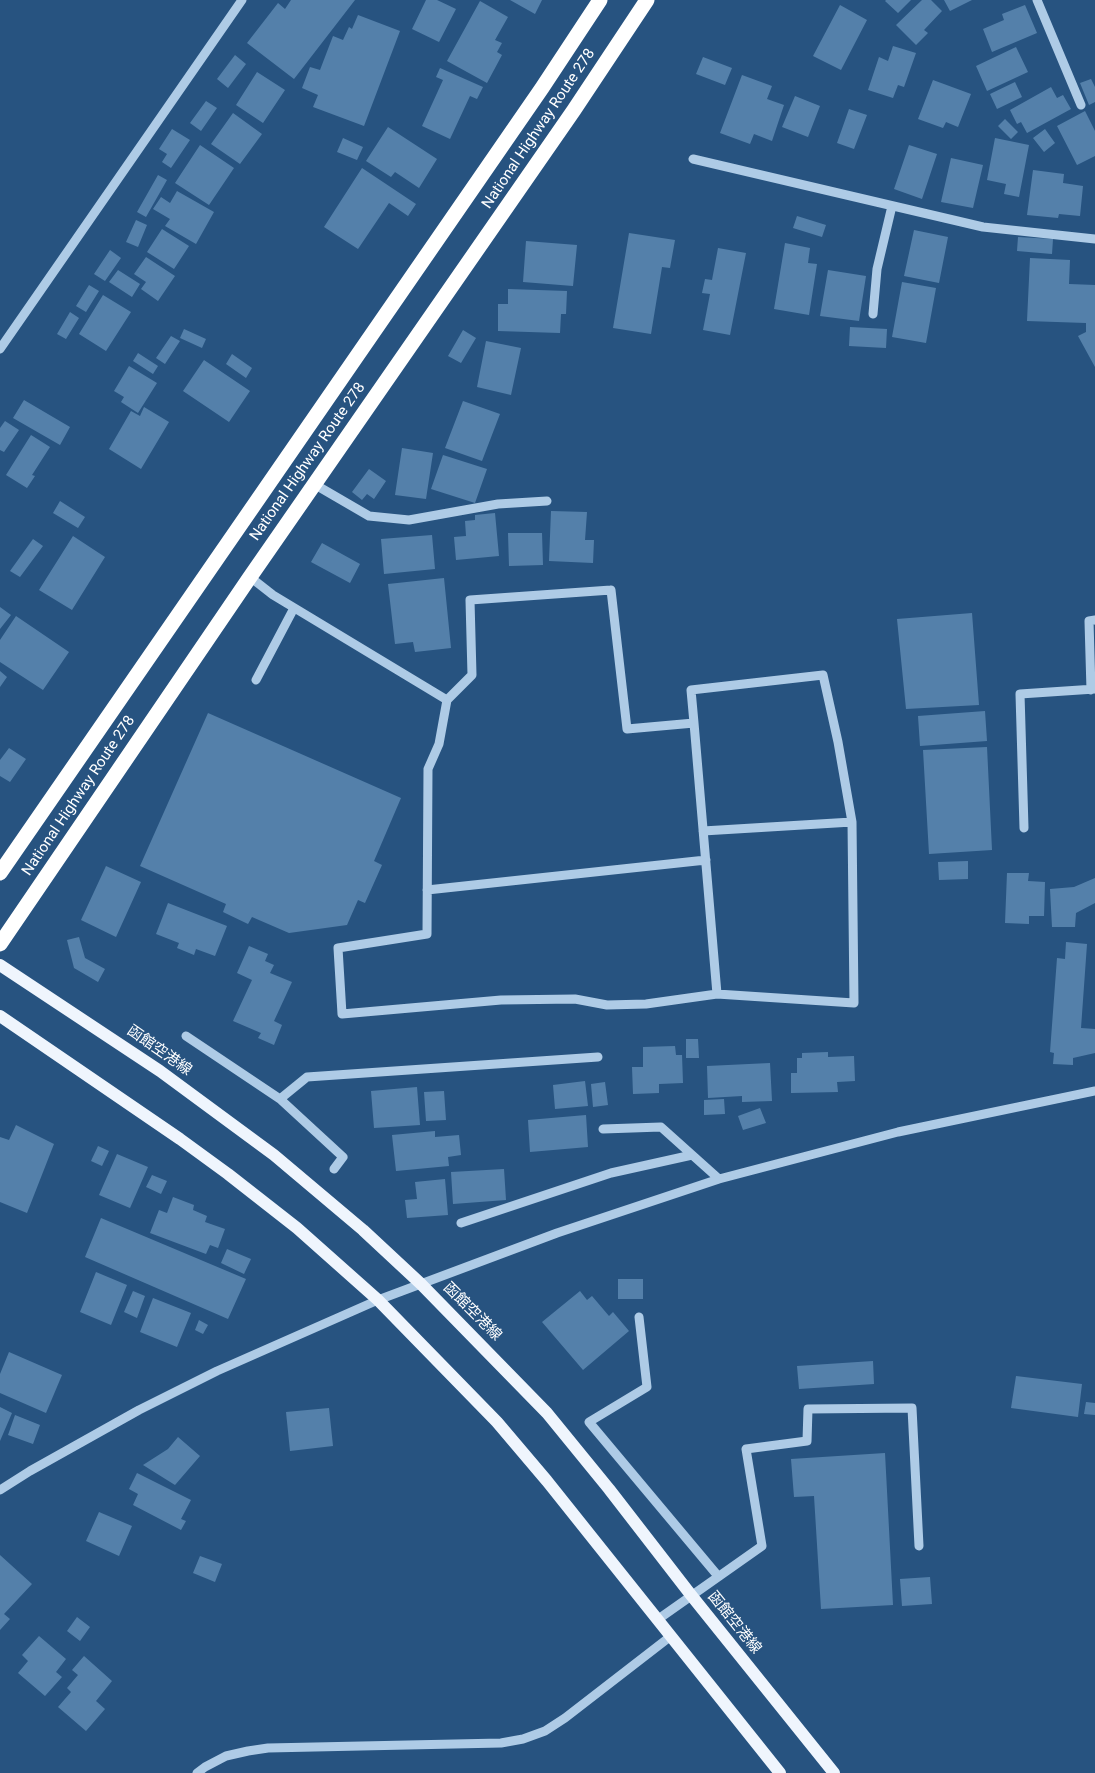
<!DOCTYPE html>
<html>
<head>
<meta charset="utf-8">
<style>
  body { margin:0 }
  canvas { display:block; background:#275380 }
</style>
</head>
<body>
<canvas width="1095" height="1773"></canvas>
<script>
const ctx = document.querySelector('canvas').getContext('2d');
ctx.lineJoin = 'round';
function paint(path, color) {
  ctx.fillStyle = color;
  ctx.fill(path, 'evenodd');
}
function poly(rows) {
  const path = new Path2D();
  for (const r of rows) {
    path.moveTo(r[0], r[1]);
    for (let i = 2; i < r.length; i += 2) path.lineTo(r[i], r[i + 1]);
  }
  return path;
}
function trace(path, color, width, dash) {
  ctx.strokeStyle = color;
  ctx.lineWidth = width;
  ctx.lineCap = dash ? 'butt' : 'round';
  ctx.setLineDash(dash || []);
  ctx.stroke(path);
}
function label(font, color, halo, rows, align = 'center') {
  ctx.font = font + ' Roboto,"Noto Sans JP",sans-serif';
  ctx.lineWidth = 4.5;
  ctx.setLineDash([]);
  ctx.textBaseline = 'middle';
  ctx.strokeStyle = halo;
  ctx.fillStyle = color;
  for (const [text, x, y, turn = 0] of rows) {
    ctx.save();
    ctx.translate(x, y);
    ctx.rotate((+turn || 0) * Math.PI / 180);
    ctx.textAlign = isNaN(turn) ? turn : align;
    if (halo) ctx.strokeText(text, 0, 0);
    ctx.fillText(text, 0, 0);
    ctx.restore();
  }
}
paint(poly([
  [291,0,355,0,294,79,247,43,278,3,285,9],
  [426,0,437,0,456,9,439,42,412,29],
  [510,0,542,0,535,14],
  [886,0,911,0,898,13,885,1],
  [922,0,931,0,942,11,924,30,928,33,916,45,896,25],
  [944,0,972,0,950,11],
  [480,1,508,17,495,40,502,43,497,52,502,55,487,83,447,61],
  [840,5,867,20,841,70,813,56],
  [1025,5,1037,33,992,52,983,29,1004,20,1002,14],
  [358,15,400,31,364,126,313,107,318,95,302,88,310,67,320,70,333,36,343,40,349,27,352,29],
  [893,46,916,53,904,87,898,85,893,98,868,90,879,57,888,61],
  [1016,47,1028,72,987,91,976,66],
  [235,55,246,64,228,88,217,79],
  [703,57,732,68,725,85,696,74],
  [440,68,483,87,477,99,470,96,450,139,422,126,443,80,436,77],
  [257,72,285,90,263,123,236,105],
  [742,75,772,86,767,99,784,105,772,141,754,134,750,144,720,133],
  [1091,79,1095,87,1095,102,1089,105,1080,83],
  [933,80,971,94,958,127,946,122,943,128,918,119],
  [1015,82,1022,97,997,109,990,94],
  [1051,87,1057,98,1063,95,1071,109,1027,133,1021,122,1017,124,1010,110],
  [795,96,820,106,808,137,782,127],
  [206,101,217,108,201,131,190,123],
  [849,109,867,115,854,149,837,143],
  [1085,111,1095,131,1095,156,1077,165,1057,126],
  [233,113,262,134,240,164,211,144],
  [1005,119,1018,132,1011,139,998,126],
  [388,127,437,159,419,188,395,172,391,177,366,161],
  [172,129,190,140,171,168,162,162,167,154,159,149],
  [1045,129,1055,143,1044,152,1033,138],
  [343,138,363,147,357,160,337,152],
  [995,138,1029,145,1019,197,1004,194,1006,184,987,180],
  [200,145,234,168,209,205,175,183],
  [909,145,937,154,922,199,894,189],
  [951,158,983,165,973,208,941,202],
  [362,168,416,204,408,216,389,203,358,249,324,227],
  [1033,170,1064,174,1063,183,1083,186,1080,216,1059,214,1058,218,1027,215],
  [158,175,167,180,146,217,137,212],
  [177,191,214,212,196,244,165,226,170,219,153,209,161,197,170,203],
  [797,216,826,225,822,237,793,228],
  [136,220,147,225,138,247,126,242],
  [162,229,189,246,174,269,147,252],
  [914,230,948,237,939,283,904,276],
  [629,233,675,240,670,268,662,267,651,334,613,328],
  [1018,237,1053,239,1052,254,1017,251],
  [526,241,577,245,573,286,523,282],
  [785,243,810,248,808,263,817,264,809,315,774,309],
  [718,248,746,253,730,335,703,330,710,294,702,293,705,279,712,280],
  [110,250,121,258,105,281,94,274],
  [146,257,175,276,158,301,141,289,146,282,134,274],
  [1030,258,1070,260,1069,284,1095,285,1095,367,1078,336,1086,332,1086,323,1027,321],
  [118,270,140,284,132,297,109,282],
  [828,270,866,276,859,321,820,316],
  [902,282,936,288,926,343,892,337],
  [89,285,99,291,86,312,76,306],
  [508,289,567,291,566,314,561,314,560,333,498,331,498,304,508,304],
  [103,295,131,312,106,351,79,334],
  [70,312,79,318,66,339,57,334],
  [850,327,887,329,886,348,849,346],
  [184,329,206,339,202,348,180,338],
  [463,330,476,338,461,363,448,356],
  [171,336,180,341,165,364,156,358],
  [486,341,521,348,511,395,477,387],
  [138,353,158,366,153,374,133,361],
  [232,354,252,368,246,378,226,364],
  [204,360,250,391,229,422,183,391],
  [129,366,157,383,138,413,121,402,124,397,114,391],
  [24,400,70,427,60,445,13,418],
  [463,401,500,414,482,461,445,448],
  [144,407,169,422,141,469,109,449,131,411,140,416],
  [5,421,19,430,4,452,0,450,0,428],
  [31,435,50,447,32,475,35,476,27,488,6,475],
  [402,448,433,453,426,499,395,495],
  [443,455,487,469,475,503,431,489],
  [369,469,386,481,374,499,367,494,362,500,352,492],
  [60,501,85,517,78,528,53,513],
  [551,511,587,512,585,540,594,540,593,563,549,561],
  [495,513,499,556,456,560,454,537,466,536,465,521,475,520,475,515],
  [508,533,542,533,543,565,509,566],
  [432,535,435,569,384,574,381,539],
  [73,536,105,557,72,610,39,590],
  [33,539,43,546,20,577,10,571],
  [322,543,360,564,350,583,311,562],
  [444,578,451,648,415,652,413,642,395,644,388,584],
  [0,607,11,615,0,629],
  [972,613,979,705,906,709,897,619],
  [16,616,69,652,43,690,0,662,0,640],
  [0,671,7,677,0,687],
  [985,711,987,741,920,746,918,716],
  [208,713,401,798,374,861,382,865,365,903,358,900,347,925,289,933,252,917,248,924,223,912,226,904,140,866],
  [987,747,992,850,929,854,923,750],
  [9,748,26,759,10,782,0,776,0,760],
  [968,861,968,879,939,880,938,862],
  [106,866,141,882,116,937,81,920],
  [1007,873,1029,873,1028,881,1045,882,1044,916,1029,916,1029,924,1005,923],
  [1095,878,1095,903,1076,913,1075,927,1052,927,1050,889,1074,887],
  [168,903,227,926,215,956,196,949,194,955,177,948,179,943,156,934],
  [79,937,85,958,105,969,98,982,74,968,67,940],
  [1066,942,1087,944,1081,1028,1095,1029,1095,1053,1073,1058,1073,1065,1053,1064,1054,1053,1050,1052,1057,958,1065,959],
  [249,946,268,954,265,961,274,965,270,973,292,982,274,1021,282,1025,274,1045,258,1038,261,1033,233,1021,252,980,237,973],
  [686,1039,698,1039,699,1058,686,1058],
  [675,1046,676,1055,682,1055,683,1083,659,1084,659,1093,633,1094,632,1067,643,1067,643,1047],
  [828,1052,828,1057,854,1056,855,1081,837,1082,838,1092,791,1093,791,1073,797,1073,797,1058,802,1058,802,1053],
  [770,1063,772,1101,742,1102,742,1096,708,1098,707,1066],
  [585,1081,588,1106,555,1109,553,1085],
  [605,1082,608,1105,593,1107,591,1084],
  [417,1087,420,1125,374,1128,371,1091],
  [444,1091,446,1120,426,1121,424,1092],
  [724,1099,725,1114,704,1115,704,1100],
  [760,1108,766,1123,743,1130,738,1116],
  [586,1115,588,1147,530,1152,528,1120],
  [16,1125,54,1144,27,1213,0,1202,0,1137,9,1140],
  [435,1131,435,1137,459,1135,461,1155,448,1157,449,1166,396,1171,392,1135],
  [98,1146,109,1151,102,1166,91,1161],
  [117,1154,148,1167,130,1208,99,1195],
  [504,1169,506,1200,453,1204,451,1172],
  [152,1175,167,1181,161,1194,146,1187],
  [445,1179,448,1215,407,1218,405,1200,417,1199,415,1182],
  [173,1197,194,1205,193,1210,207,1216,205,1222,225,1229,218,1248,210,1245,206,1254,150,1233,159,1210,167,1213],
  [101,1218,246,1279,228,1319,85,1257],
  [227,1249,251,1259,244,1274,221,1263],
  [96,1272,127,1285,111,1325,80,1312],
  [618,1279,643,1279,643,1299,618,1299],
  [133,1291,145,1296,137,1318,124,1312],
  [580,1291,587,1300,592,1296,609,1316,613,1312,629,1331,583,1370,542,1322],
  [153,1298,191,1313,177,1347,140,1332],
  [199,1320,208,1325,203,1334,195,1330],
  [9,1352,62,1375,46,1413,0,1393,0,1374],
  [873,1361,874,1384,799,1389,797,1366],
  [1016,1376,1082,1384,1078,1417,1011,1408],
  [1086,1402,1095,1403,1095,1415,1084,1414],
  [0,1407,12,1413,0,1441],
  [329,1408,333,1446,290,1451,286,1412],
  [15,1415,40,1425,33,1444,8,1435],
  [178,1437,200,1456,175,1485,143,1465,168,1449],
  [885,1453,893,1605,821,1609,814,1496,794,1497,791,1459],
  [137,1473,191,1500,181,1519,186,1521,181,1530,133,1505,138,1494,129,1489],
  [99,1512,132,1526,119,1556,86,1541],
  [0,1555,32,1584,4,1614,10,1619,0,1630],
  [200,1556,222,1564,215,1582,193,1573],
  [930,1577,932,1604,902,1606,900,1579],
  [77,1617,90,1627,80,1641,67,1631],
  [39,1636,66,1659,56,1672,62,1677,45,1696,18,1673,28,1661,22,1655],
  [84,1656,112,1681,96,1701,105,1709,86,1731,58,1707,71,1692,67,1688,78,1675,72,1670]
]), '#5480aa');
trace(poly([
  [1037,0,1081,105],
  [693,159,983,227,1095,239],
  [873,314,877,269,892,206],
  [0,349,242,0],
  [314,484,369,516,409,520,498,504,547,501],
  [250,577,273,595,447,700],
  [611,590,627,729,694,723,717,994,646,1004,607,1005,575,999,501,1000,342,1014,338,948,427,934,428,769,439,744,447,700,472,675,470,600,611,590],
  [256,680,294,608],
  [1091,690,1089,621,1095,620],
  [694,723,691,690,823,675,838,742,852,822,854,1003,717,994],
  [1024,828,1020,694,1095,689],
  [703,831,852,822],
  [427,890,706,860],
  [186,1036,280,1099,343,1157,334,1169],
  [280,1099,307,1077,598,1057],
  [603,1129,661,1127,719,1179],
  [461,1223,611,1173,692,1155],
  [639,1317,647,1387,589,1422,718,1576],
  [0,1490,30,1471,139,1410,217,1371,378,1300,557,1233,719,1179,898,1132,1095,1091],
  [657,1620,762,1546,746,1449,807,1441,808,1409,912,1408,919,1546],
  [197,1773,205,1767,226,1756,248,1751,268,1748,501,1743,523,1739,545,1731,565,1718,671,1636]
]), '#aecbe6', 9);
trace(poly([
  [0,965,160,1071,274,1155,363,1230,421,1284,547,1413,609,1489,691,1595,834,1773],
  [0,1016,180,1139,228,1174,297,1228,378,1300,497,1422,547,1481,780,1773]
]), '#eff5fd', 12);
trace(poly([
  [0,873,542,88,600,0],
  [0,944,250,577,574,110,647,0]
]), '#fff', 15);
label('15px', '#fff', '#275380', [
  ["National Highway Route 278",539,129,-56],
  ["National Highway Route 278",308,462,-55],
  ["National Highway Route 278",79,796,-56],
  ["函館空港線",159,1051,35],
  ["函館空港線",472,1312,45],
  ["函館空港線",734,1623,51]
]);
</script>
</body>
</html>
